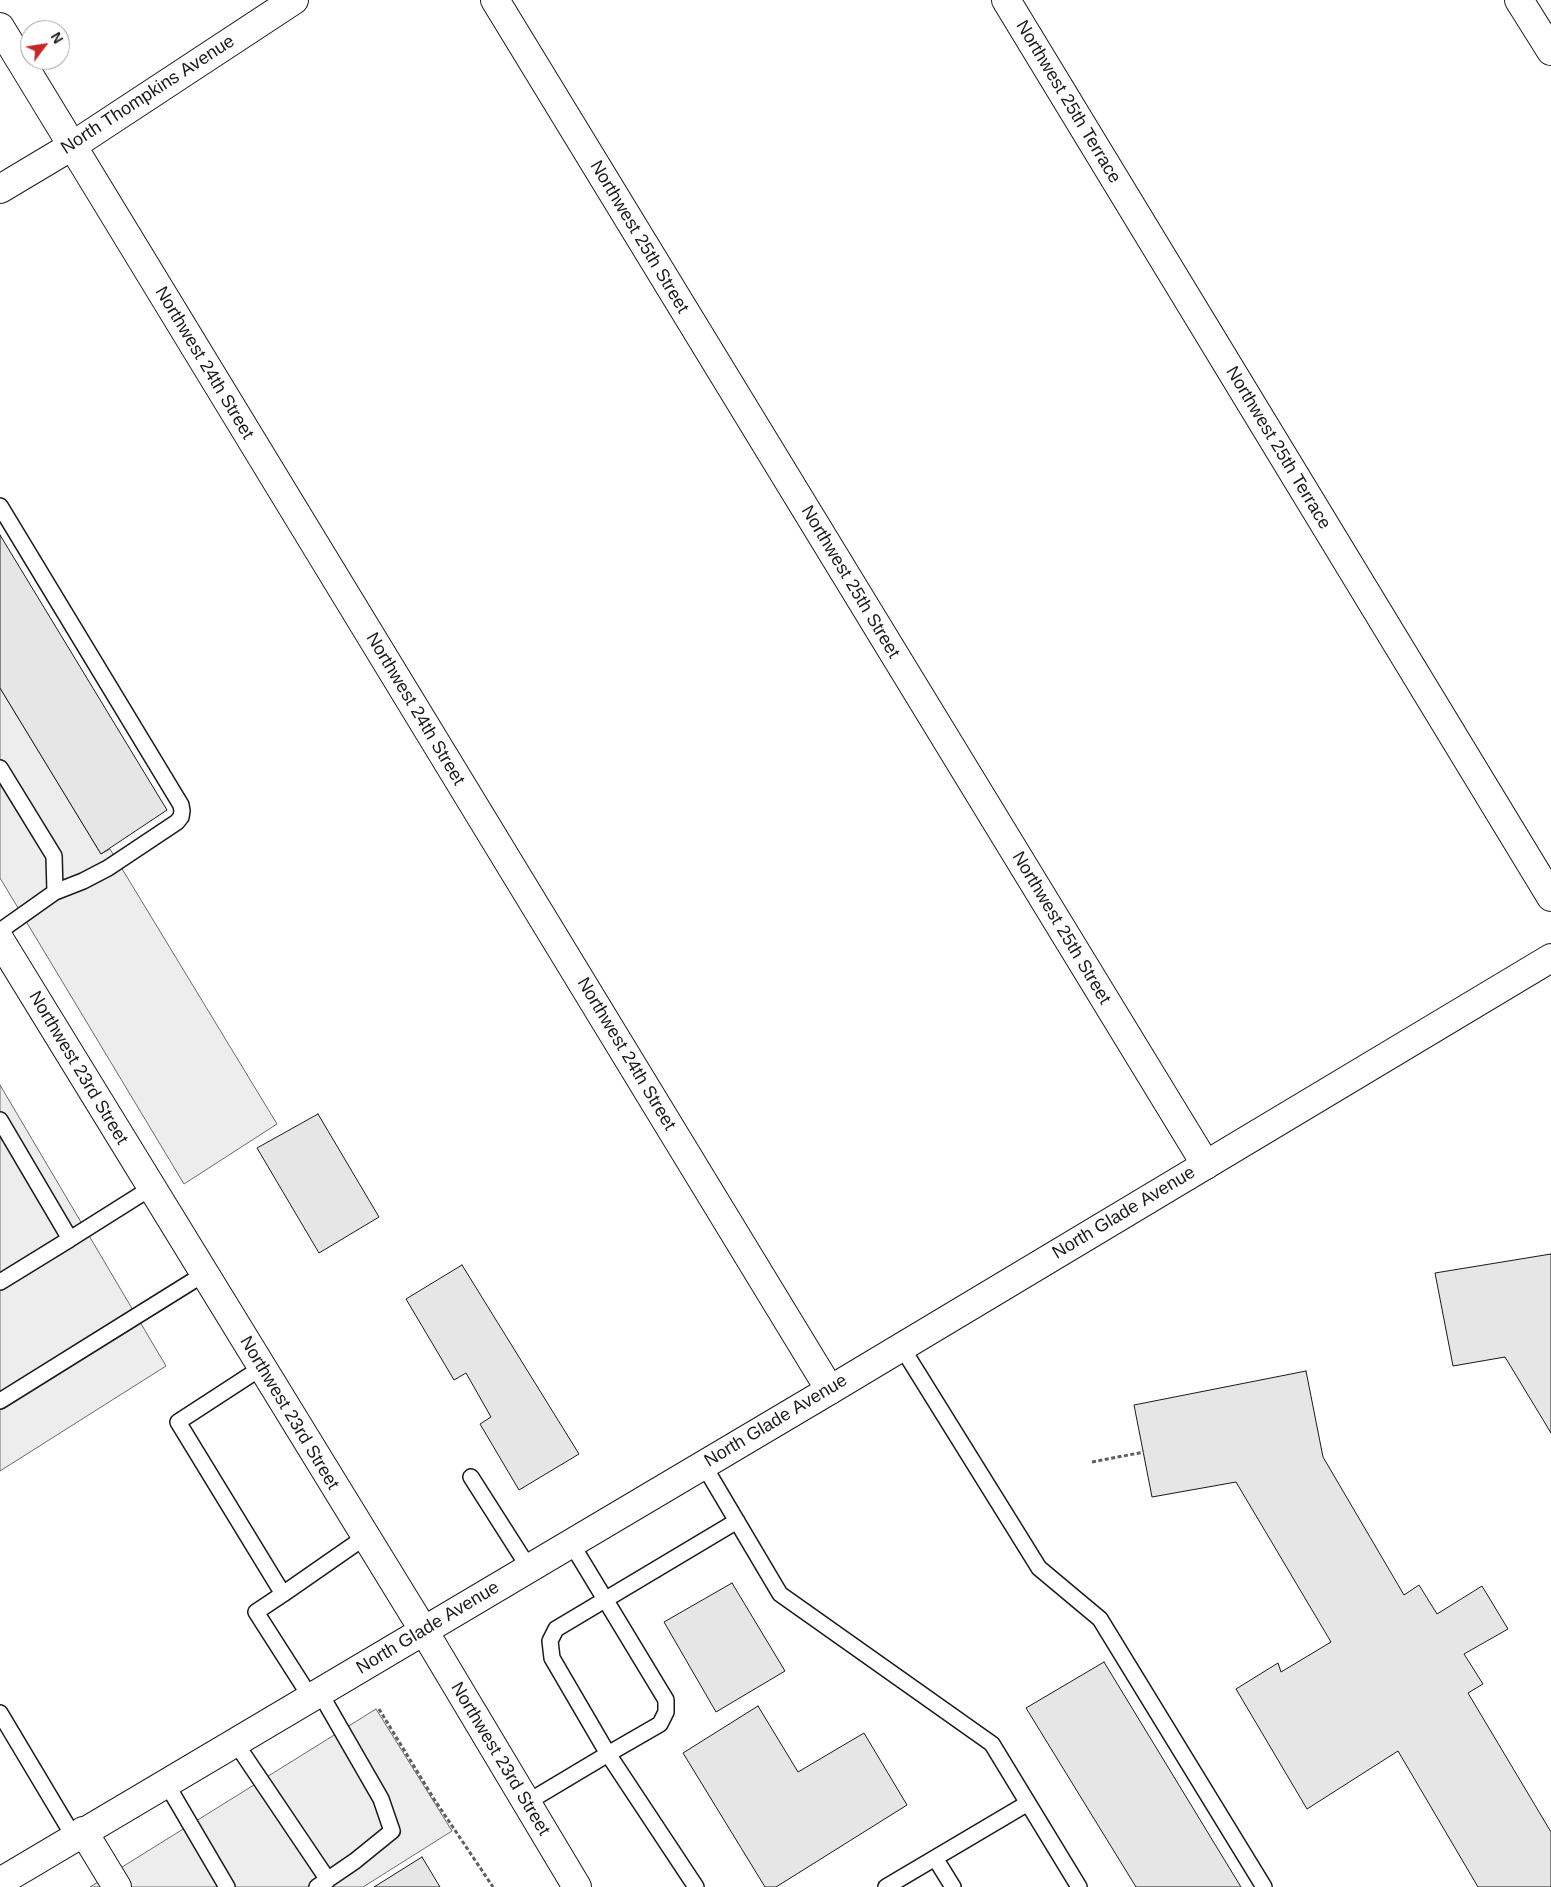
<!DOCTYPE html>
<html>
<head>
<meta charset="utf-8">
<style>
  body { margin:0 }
  #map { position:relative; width:1551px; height:1887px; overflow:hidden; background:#fff; font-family:Helvetica,sans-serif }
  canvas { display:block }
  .north { position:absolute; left:20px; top:20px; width:50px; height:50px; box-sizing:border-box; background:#fff; border:1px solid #a3a3a3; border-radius:50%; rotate:59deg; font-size:14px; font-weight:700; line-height:20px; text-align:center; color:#1a1a1a }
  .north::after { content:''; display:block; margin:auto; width:18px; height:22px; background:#c62828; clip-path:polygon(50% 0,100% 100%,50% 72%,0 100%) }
</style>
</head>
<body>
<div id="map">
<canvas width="1551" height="1887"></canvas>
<div class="north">N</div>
</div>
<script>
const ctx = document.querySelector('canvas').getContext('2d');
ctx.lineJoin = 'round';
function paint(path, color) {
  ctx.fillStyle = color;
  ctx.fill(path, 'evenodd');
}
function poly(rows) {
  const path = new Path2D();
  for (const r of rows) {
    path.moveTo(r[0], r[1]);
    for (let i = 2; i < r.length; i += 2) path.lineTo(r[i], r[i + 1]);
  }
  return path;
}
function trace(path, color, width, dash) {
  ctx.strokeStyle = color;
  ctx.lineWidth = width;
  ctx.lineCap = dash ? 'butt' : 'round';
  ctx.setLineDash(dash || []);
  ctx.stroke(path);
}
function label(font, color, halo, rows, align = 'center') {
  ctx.font = font + ' Helvetica,sans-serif';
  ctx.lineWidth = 4;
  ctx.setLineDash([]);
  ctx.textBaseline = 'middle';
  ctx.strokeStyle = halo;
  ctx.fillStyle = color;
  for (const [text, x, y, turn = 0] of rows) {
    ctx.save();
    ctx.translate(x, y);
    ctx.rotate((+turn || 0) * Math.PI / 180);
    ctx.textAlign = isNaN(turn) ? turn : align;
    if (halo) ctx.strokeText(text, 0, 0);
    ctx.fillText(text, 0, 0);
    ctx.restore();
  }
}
const built = poly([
  [0,688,101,854,110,849,277,1124,184,1184,0,878,0,688],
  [0,1085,166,1366,0,1471,0,1085],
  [376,1709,452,1831,363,1887,90,1887,376,1709]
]);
paint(built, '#ededed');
trace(built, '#6a6a6a', 1);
const building = poly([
  [0,535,167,810,101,854,0,688,0,535],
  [318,1114,379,1217,319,1253,257,1148,318,1114],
  [1551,1254,1551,1433,1505,1357,1453,1366,1435,1273,1551,1254],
  [462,1265,579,1454,519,1490,480,1424,491,1417,466,1373,454,1380,406,1299,462,1265],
  [1306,1371,1323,1457,1404,1595,1419,1585,1437,1614,1482,1586,1508,1629,1464,1654,1483,1684,1468,1693,1551,1832,1551,1887,1478,1887,1398,1751,1307,1809,1236,1689,1278,1663,1281,1672,1331,1642,1236,1482,1152,1497,1134,1405,1306,1371],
  [732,1583,785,1671,716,1712,664,1622,732,1583],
  [1104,1662,1241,1887,1136,1887,1026,1708,1104,1662],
  [758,1706,798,1772,864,1733,907,1805,776,1887,765,1887,683,1753,758,1706],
  [422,1857,440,1887,374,1887,422,1857]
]);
paint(building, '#e6e6e6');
trace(building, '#1a1a1a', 1);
const lane = poly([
  [0,506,181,805,182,811,181,817,177,822,108,868,83,881,55,892],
  [0,768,54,856,55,892,0,931],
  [0,1120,70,1239,151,1188],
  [0,1282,70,1239],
  [901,1346,1039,1568,1100,1619,1264,1887],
  [261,1368,178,1422,283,1594,365,1537],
  [0,1401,204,1274],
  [703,1464,780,1594,992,1744,1079,1887],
  [471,1477,529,1568],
  [571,1543,666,1700,666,1712,660,1724,608,1754,696,1887],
  [283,1594,256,1612,311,1698],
  [0,1713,74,1837],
  [235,1742,328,1880],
  [166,1783,227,1887],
  [526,1803,608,1754,552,1658,550,1641,556,1629,737,1521],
  [935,1858,953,1887],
  [317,1887,355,1861,392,1831,381,1799,320,1693],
  [886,1887,1028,1803]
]);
const street = poly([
  [495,0,1206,1165],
  [1006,0,1551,897],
  [1519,0,1551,51],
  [0,27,830,1390],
  [0,189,72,146,294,0],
  [83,1831,117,1887]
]);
const secondary = poly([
  [0,940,424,1631,577,1887],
  [0,1882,830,1390,1551,958]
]);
trace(lane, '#1a1a1a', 18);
trace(street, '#1a1a1a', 30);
trace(secondary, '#1a1a1a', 30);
trace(poly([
  [1092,1462,1144,1452],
  [379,1709,434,1799,493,1887]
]), '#5f5f5f', 3, [4, 2.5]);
trace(lane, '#fff', 15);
trace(street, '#fff', 28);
trace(secondary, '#fff', 28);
label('18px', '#1a1a1a', '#fff', [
  ["North Thompkins Avenue",148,95,-33],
  ["Northwest 25th Terrace",1068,102,59],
  ["Northwest 25th Street",639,237,59],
  ["Northwest 24th Street",204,363,59],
  ["Northwest 25th Terrace",1278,448,59],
  ["Northwest 25th Street",850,582,59],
  ["Northwest 24th Street",415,709,59],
  ["Northwest 25th Street",1061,928,59],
  ["Northwest 24th Street",626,1054,59],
  ["Northwest 23rd Street",78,1068,59],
  ["North Glade Avenue",1124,1213,-31],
  ["Northwest 23rd Street",289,1413,59],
  ["North Glade Avenue",776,1421,-31],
  ["North Glade Avenue",428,1628,-31],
  ["Northwest 23rd Street",500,1759,59]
]);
</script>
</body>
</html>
